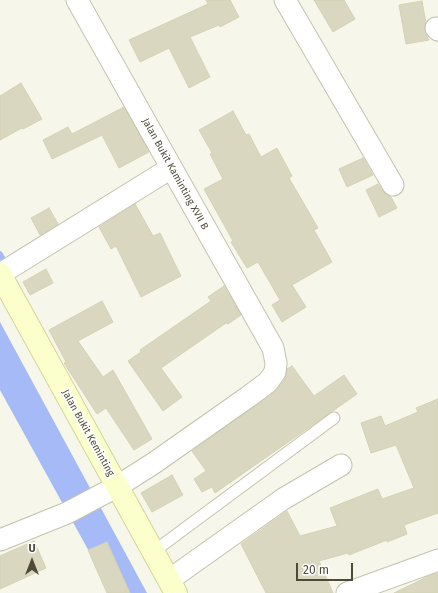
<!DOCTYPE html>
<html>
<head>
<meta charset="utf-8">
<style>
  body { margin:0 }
  #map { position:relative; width:438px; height:593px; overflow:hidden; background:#f6f6eb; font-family:"Fira Sans",sans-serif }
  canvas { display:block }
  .north { position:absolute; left:12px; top:541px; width:40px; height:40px; -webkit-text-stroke:3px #fff; paint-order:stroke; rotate:0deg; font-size:11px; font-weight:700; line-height:16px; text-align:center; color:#4c4a38 }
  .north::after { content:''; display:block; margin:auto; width:14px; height:18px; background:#4c4a38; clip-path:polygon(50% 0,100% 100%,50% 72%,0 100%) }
  .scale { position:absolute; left:296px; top:563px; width:57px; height:18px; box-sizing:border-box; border:2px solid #4c4a38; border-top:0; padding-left:5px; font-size:12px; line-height:14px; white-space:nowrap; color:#4c4a38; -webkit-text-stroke:3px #fff; paint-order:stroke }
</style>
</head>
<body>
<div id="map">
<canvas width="438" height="593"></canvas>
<div class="north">U</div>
<div class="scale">20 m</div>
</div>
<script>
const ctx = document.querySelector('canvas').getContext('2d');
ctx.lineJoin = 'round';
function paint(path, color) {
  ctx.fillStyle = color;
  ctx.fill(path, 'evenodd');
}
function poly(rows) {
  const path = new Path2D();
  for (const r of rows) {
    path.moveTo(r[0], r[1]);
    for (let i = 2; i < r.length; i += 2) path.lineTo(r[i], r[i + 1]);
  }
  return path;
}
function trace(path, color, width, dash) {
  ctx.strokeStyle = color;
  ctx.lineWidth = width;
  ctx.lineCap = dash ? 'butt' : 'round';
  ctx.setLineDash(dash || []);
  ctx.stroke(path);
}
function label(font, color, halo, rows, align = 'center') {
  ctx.font = font + ' "Fira Sans",sans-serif';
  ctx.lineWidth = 3.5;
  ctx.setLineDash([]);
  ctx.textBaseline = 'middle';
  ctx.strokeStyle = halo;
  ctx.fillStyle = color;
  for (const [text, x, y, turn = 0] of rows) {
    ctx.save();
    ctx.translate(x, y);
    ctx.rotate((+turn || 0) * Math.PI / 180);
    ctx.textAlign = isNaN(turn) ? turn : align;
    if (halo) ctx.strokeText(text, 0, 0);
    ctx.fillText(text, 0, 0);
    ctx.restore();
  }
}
paint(poly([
  [0,322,147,593,112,593,0,390]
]), '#a5baf6');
trace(poly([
  [0,254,7,266]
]), '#a5baf6', 5.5);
const building = poly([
  [206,0,230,0,239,17,220,27,219,25,190,37,210,77,189,88,169,48,140,62,129,40,208,4,206,0],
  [314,0,344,0,355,19,333,32,314,0],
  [422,1,426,23,424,31,429,40,406,44,399,5,422,1],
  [21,83,42,119,23,129,22,128,0,140,0,96,21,83],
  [124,107,149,152,119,168,102,135,52,159,43,140,68,127,72,134,124,107],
  [233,111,246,135,249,134,261,157,277,148,292,176,289,178,318,228,314,230,332,262,292,285,306,307,282,322,272,305,280,300,258,262,247,268,231,242,233,241,204,189,223,179,210,154,212,153,199,130,233,111],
  [363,158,373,175,347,187,339,169,363,158],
  [378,184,383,191,387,195,391,197,397,208,379,217,366,190,378,184],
  [135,204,153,236,160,233,181,276,141,297,116,246,111,249,99,227,135,204],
  [49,208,58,224,40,235,31,218,49,208],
  [46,269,53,283,30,295,23,282,46,269],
  [224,286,241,315,228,324,226,323,161,368,182,397,163,411,128,361,141,352,140,350,211,301,208,297,224,286],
  [102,301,113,322,78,341,103,377,113,370,152,439,134,450,106,408,97,414,64,363,66,362,49,330,102,301],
  [292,366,314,396,344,375,357,394,215,493,212,487,202,492,194,479,206,471,192,451,275,392,285,379,287,369,292,366],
  [438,399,438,513,404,525,407,534,387,542,387,540,349,555,348,553,319,561,333,593,266,593,241,544,287,511,300,536,337,526,330,508,378,489,382,499,414,488,396,445,371,453,361,423,381,416,385,426,418,412,416,408,438,399],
  [172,475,183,495,152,512,141,493,172,475],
  [34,541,46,568,0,589,0,556,34,541],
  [107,542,130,593,107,593,88,550,107,542],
  [438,573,438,593,394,593,431,575,438,573]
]);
paint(building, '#d9d7bf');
trace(building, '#d4d2b2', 1);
const service = poly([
  [153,552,334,418]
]);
const minor = poly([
  [285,0,393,185],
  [436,28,438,30],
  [0,274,171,168],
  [0,540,67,513,118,486,154,463,248,397,268,382,275,372,276,363,273,348,77,0],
  [169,580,283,499,341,465],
  [347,593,438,560]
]);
const secondary = poly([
  [0,274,176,593]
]);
trace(service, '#c3c3ad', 13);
trace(minor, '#c3c3ad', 23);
trace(secondary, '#d2d696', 24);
trace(service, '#fff', 11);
trace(minor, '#fff', 21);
trace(secondary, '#fbffcc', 22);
label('10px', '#4c4a38', '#fff', [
  ["Jalan Bukit Kaminting XVII B",175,174,61],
  ["Jalan Bukit Keminting",88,433,61]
]);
</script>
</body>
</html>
